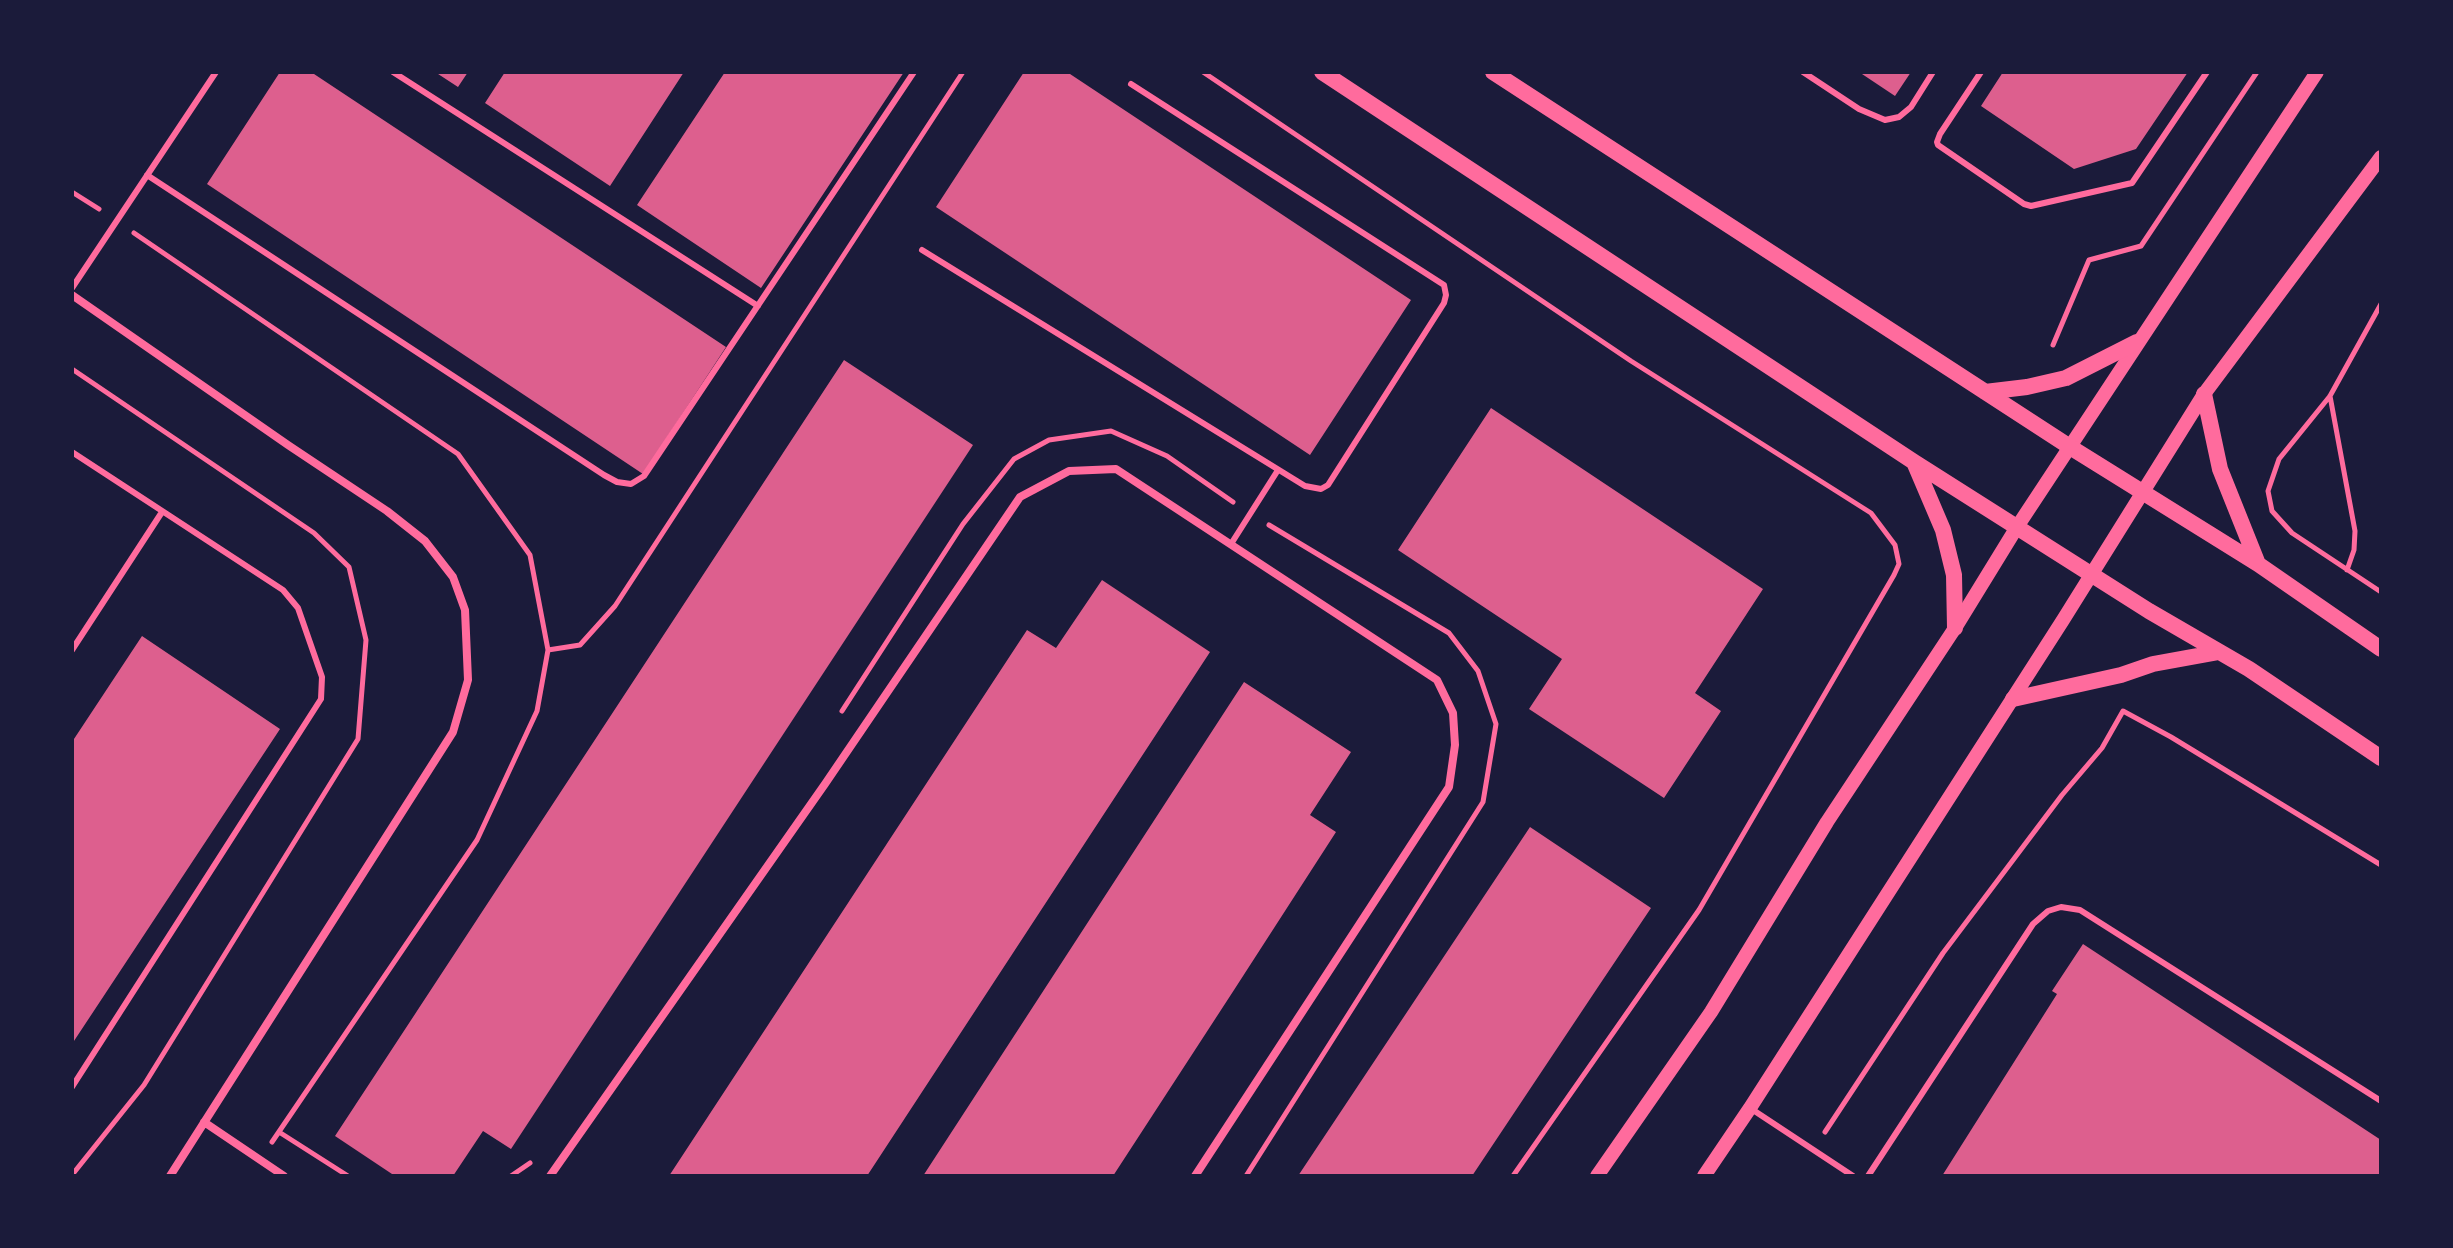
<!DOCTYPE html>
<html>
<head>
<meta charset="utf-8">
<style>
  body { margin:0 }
  #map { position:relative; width:2453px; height:1248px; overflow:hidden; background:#1b1b3a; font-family:Lato,sans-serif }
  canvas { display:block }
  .frame { position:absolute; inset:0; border:74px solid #1b1b3a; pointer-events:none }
</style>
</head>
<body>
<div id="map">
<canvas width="2453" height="1248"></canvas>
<div class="frame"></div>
</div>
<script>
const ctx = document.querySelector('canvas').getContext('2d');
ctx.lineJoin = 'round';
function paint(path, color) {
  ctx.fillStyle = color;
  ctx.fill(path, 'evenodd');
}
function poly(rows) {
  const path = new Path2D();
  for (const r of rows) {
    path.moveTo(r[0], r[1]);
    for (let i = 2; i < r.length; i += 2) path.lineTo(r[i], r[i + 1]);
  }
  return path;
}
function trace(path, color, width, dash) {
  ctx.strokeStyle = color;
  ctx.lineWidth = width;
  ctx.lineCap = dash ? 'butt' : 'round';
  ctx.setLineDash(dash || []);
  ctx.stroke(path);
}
paint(poly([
  [280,72,311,72,726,347,643,474,207,184],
  [435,72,468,72,458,87],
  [505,72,684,72,610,186,485,103],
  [725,72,904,72,761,288,637,205],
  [1024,72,1067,72,1411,300,1310,455,936,207],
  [1859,72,1911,72,1895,96],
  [2003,72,2188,72,2136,149,2074,169,1981,106],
  [844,360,973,445,511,1149,483,1131,453,1176,395,1176,335,1136],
  [1491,408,1763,589,1695,693,1721,711,1664,798,1529,709,1562,659,1398,550],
  [1102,580,1210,652,867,1176,669,1176,1027,630,1056,648],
  [142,636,280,729,72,1044,72,742],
  [1244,682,1351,752,1310,815,1336,832,1234,990,1113,1176,923,1176],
  [1530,827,1651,908,1598,987,1472,1176,1298,1176],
  [2083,944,2381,1140,2381,1176,1942,1176,2057,994,2052,991]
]), '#dd5f8e');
trace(poly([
  [1203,72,1631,361,1871,513,1895,545,1899,564,1894,575,1699,910,1513,1176],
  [72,192,99,209],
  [134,233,458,454,530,555,548,650,537,711,477,840,272,1142],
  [2381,304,2330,396,2279,459,2268,491,2272,511,2292,533,2381,592],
  [2053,345,2089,260,2141,246,2257,72],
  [72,369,314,533,349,567,366,640,358,739,144,1085,72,1175],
  [2330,396,2355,531,2354,550,2347,570],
  [548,650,580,645,615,606,963,72],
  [842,711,963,524,1014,459,1049,440,1111,431,1167,456,1233,502],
  [279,1132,348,1176],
  [1825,1132,1943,953,2062,795,2102,748,2123,711,2171,737,2381,865],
  [511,1176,530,1163],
  [1246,1176,1483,802,1496,724,1478,671,1449,633,1269,525]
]), '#ff6b9d', 5);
trace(poly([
  [393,72,758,306],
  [1803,72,1859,109,1885,120,1899,117,1911,107,1933,72],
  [1981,72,1940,134,1937,142,1938,145,2024,204,2031,206,2132,183,2207,72],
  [147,175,604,475,617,482,631,484,644,476,914,72],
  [922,250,1305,486,1321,489,1328,485,1444,303,1446,295,1444,285,1131,84],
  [72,288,216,72],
  [72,452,283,590,298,608,322,677,321,699,72,1087],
  [1231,544,1278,470],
  [72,650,162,512],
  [1750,1108,1853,1176],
  [1868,1176,2033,924,2048,911,2061,907,2080,910,2381,1101]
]), '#ff6b9d', 6);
trace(poly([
  [72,295,288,445,387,511,425,541,453,577,465,610,468,680,453,732,170,1176],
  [204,1122,284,1176],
  [550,1176,825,784,1020,497,1069,471,1116,469,1437,680,1453,713,1455,745,1449,787,1195,1176]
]), '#ff6b9d', 8);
trace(poly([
  [1597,1176,1711,1012,1827,822,1955,628,2017,527,2317,72],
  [1704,1176,1750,1108,2063,620,2204,394,2381,157]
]), '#ff6b9d', 14);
trace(poly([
  [1322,72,1914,462,2149,611,2249,669,2381,758],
  [1493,72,2070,447,2258,564,2381,649],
  [1985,392,2027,387,2066,378,2137,342],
  [2204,394,2220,469,2258,564],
  [1914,462,1943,530,1954,575,1955,628],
  [2013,699,2121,675,2153,664,2219,652]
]), '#ff6b9d', 16);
</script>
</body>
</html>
